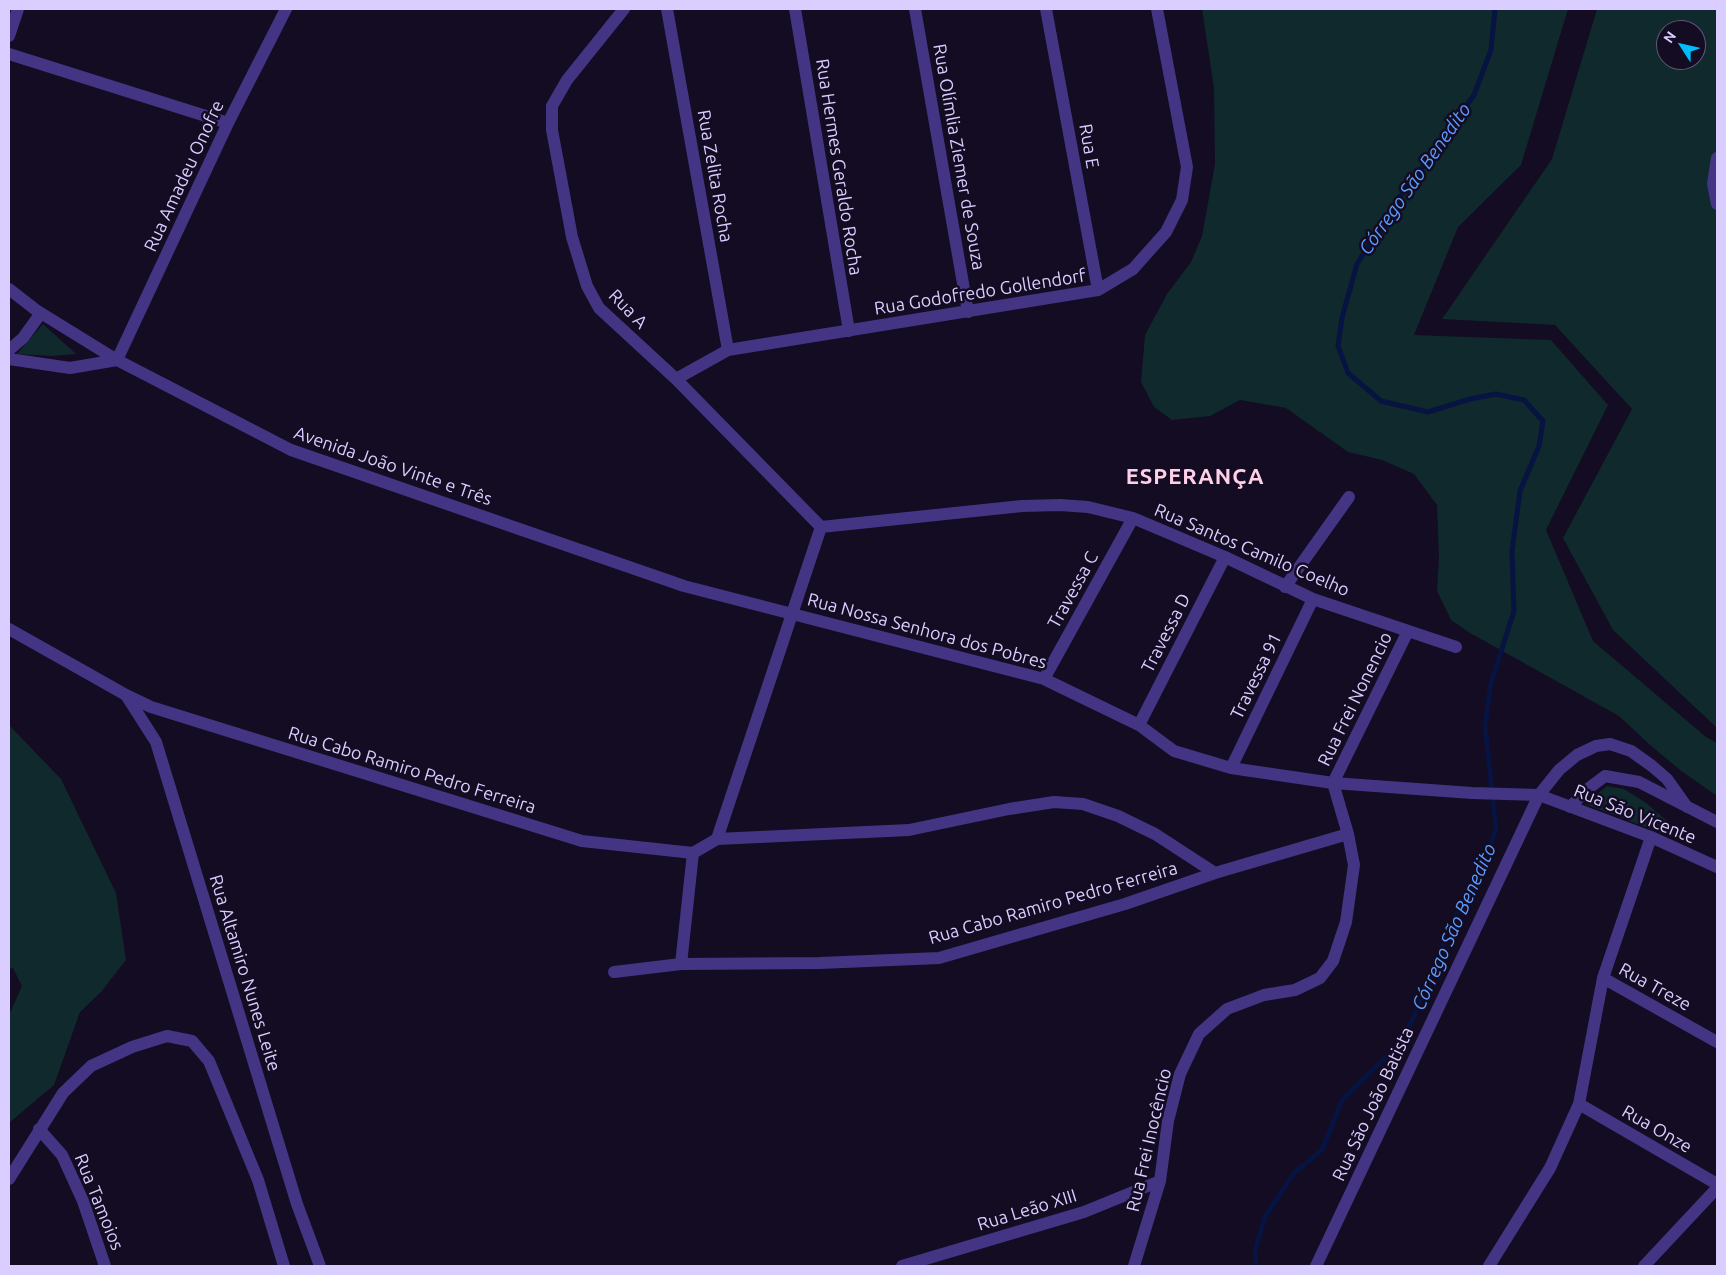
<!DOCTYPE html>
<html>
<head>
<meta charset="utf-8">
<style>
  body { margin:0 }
  #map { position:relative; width:1726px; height:1275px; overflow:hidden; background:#130c22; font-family:Ubuntu,sans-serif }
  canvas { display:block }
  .frame { position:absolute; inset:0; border:10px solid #dacdff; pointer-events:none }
  .north { position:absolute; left:1656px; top:20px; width:50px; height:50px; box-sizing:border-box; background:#130c22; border:1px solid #63597a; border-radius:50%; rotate:305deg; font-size:14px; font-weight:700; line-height:20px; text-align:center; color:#dacdff }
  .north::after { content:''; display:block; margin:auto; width:18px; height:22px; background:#00bcf8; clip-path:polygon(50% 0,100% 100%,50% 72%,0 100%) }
</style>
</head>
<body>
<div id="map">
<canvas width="1726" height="1275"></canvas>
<div class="frame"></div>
<div class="north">N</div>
</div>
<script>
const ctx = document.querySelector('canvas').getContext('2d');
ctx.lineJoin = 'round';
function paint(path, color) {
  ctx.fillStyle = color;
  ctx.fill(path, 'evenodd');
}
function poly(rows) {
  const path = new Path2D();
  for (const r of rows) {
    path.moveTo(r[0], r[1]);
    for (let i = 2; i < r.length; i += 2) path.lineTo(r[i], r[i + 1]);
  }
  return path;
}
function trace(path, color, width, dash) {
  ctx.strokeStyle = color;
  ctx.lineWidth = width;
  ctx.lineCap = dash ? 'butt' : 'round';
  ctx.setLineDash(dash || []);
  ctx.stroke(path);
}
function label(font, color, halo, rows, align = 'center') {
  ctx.font = font + ' Ubuntu,sans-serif';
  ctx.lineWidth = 5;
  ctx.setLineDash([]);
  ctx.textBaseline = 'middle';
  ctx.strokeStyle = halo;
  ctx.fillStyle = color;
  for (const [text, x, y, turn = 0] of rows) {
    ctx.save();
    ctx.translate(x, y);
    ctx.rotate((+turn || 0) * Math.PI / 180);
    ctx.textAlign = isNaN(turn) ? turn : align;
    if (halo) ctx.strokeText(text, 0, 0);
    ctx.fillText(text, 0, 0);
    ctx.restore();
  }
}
paint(poly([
  [1202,9,1568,9,1521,165,1458,227,1414,335,1551,340,1608,405,1546,530,1593,641,1706,737,1717,743,1717,796,1680,770,1649,744,1619,716,1470,633,1451,620,1437,591,1439,558,1437,505,1414,474,1382,460,1348,452,1286,408,1240,400,1210,416,1172,420,1154,407,1141,382,1145,335,1167,294,1191,262,1202,236,1215,164,1214,88],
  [1597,9,1717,9,1717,728,1613,630,1563,538,1632,409,1555,325,1442,319,1552,159],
  [1666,30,1696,30,1696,60,1666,60],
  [43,324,76,354,52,356,17,354],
  [9,725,61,779,116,893,126,960,101,992,80,1012,54,1085,9,1123,9,1015,22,986,13,968,9,969],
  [1607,786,1624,789,1645,802,1673,826,1666,835,1585,804]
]), '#0f292c');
trace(poly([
  [1256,1266,1255,1250,1265,1217,1294,1173,1322,1150,1342,1100,1395,1048,1413,1019,1449,929,1487,856,1496,829,1485,725,1491,683,1514,611,1512,551,1520,491,1539,446,1543,421,1524,400,1496,394,1470,399,1428,412,1381,401,1348,373,1338,346,1342,318,1357,264,1396,202,1430,157,1474,95,1491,50,1495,9]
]), '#071341', 5);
trace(poly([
  [624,9,567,80,552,106,552,130,572,237,587,286,599,308,676,379,821,527],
  [667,9,728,350],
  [795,9,849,331],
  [915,9,968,312],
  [1046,9,1098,290],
  [9,36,18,9],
  [9,54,228,123],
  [1717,158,1713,184,1717,204],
  [9,289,36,310,117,360,291,450,684,586,1044,679,1139,725,1174,751,1231,768,1333,783,1472,793,1539,795,1651,837,1717,867],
  [9,350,23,338,41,313],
  [9,359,70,368,117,360,228,123,286,9],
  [676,379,728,350,1098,290,1133,269,1166,232,1182,200,1187,167,1157,9],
  [821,527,1022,506,1060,505,1088,507,1133,518,1225,557,1313,599,1456,647],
  [1285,587,1349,497],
  [9,629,126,695,151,707,582,841,693,853,717,839,821,527],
  [1044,679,1133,518],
  [126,695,156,742,297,1204,320,1266],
  [1139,725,1225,557],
  [1231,768,1313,599],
  [1570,807,1589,788,1605,776,1639,782,1717,822],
  [717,839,909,830,1009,809,1054,802,1083,804,1118,816,1155,834,1215,873],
  [693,853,681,964,820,963,939,958,1125,904,1215,873,1348,834],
  [614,972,681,964],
  [1603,978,1717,1042],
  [1579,1104,1717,1184],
  [39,1129,62,1155,83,1201,105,1266],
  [9,1179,63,1093,91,1066,132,1047,167,1036,192,1041,209,1061,258,1180,284,1266],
  [902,1266,1084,1212,1160,1181],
  [1134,1266,1160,1181,1168,1121,1180,1074,1199,1034,1227,1009,1264,995,1295,990,1320,978,1333,961,1346,922,1354,865,1348,834,1333,783,1408,631],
  [1316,1266,1539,795,1559,770,1577,755,1596,746,1610,744,1631,751,1652,766,1667,779,1687,807],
  [1489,1266,1550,1168,1579,1104,1603,978,1651,837],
  [1644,1266,1717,1188]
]), '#433584', 12);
label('18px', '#dacdff', '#130c22', [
  ["Rua E",1089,146,80],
  ["Rua Olímlia Ziemer de Souza",959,157,80],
  ["Rua Hermes Geraldo Rocha",839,167,81],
  ["Rua Amadeu Onofre",184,176,-65],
  ["Rua Zelita Rocha",715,176,80],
  ["Rua Godofredo Gollendorf",980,292,-9],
  ["Rua A",628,309,46],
  ["Avenida João Vinte e Três",393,466,19],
  ["Rua Santos Camilo Coelho",1252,550,23],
  ["Travessa C",1073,590,-61],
  ["Rua Nossa Senhora dos Pobres",927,631,15],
  ["Travessa D",1166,633,-63],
  ["Travessa 91",1256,676,-64],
  ["Rua Frei Nonencio",1355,699,-64],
  ["Rua Cabo Ramiro Pedro Ferreira",412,770,17],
  ["Rua São Vicente",1635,814,22],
  ["Rua Cabo Ramiro Pedro Ferreira",1053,903,-16],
  ["Rua Altamiro Nunes Leite",245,973,73],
  ["Rua Treze",1655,987,29],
  ["Rua São João Batista",1373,1104,-65],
  ["Rua Onze",1657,1129,30],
  ["Rua Frei Inocêncio",1149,1140,-77],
  ["Rua Tamoios",99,1202,68],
  ["Rua Leão XIII",1027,1210,-17]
]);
label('italic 19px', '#5b9cff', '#130c22', [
  ["Córrego São Benedito",1415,179,-55],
  ["Córrego São Benedito",1454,927,-66]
]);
ctx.letterSpacing = '1px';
label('bold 22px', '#ffcfe7', '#130c22', [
  ["ESPERANÇA",1195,477]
]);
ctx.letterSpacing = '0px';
</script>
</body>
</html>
